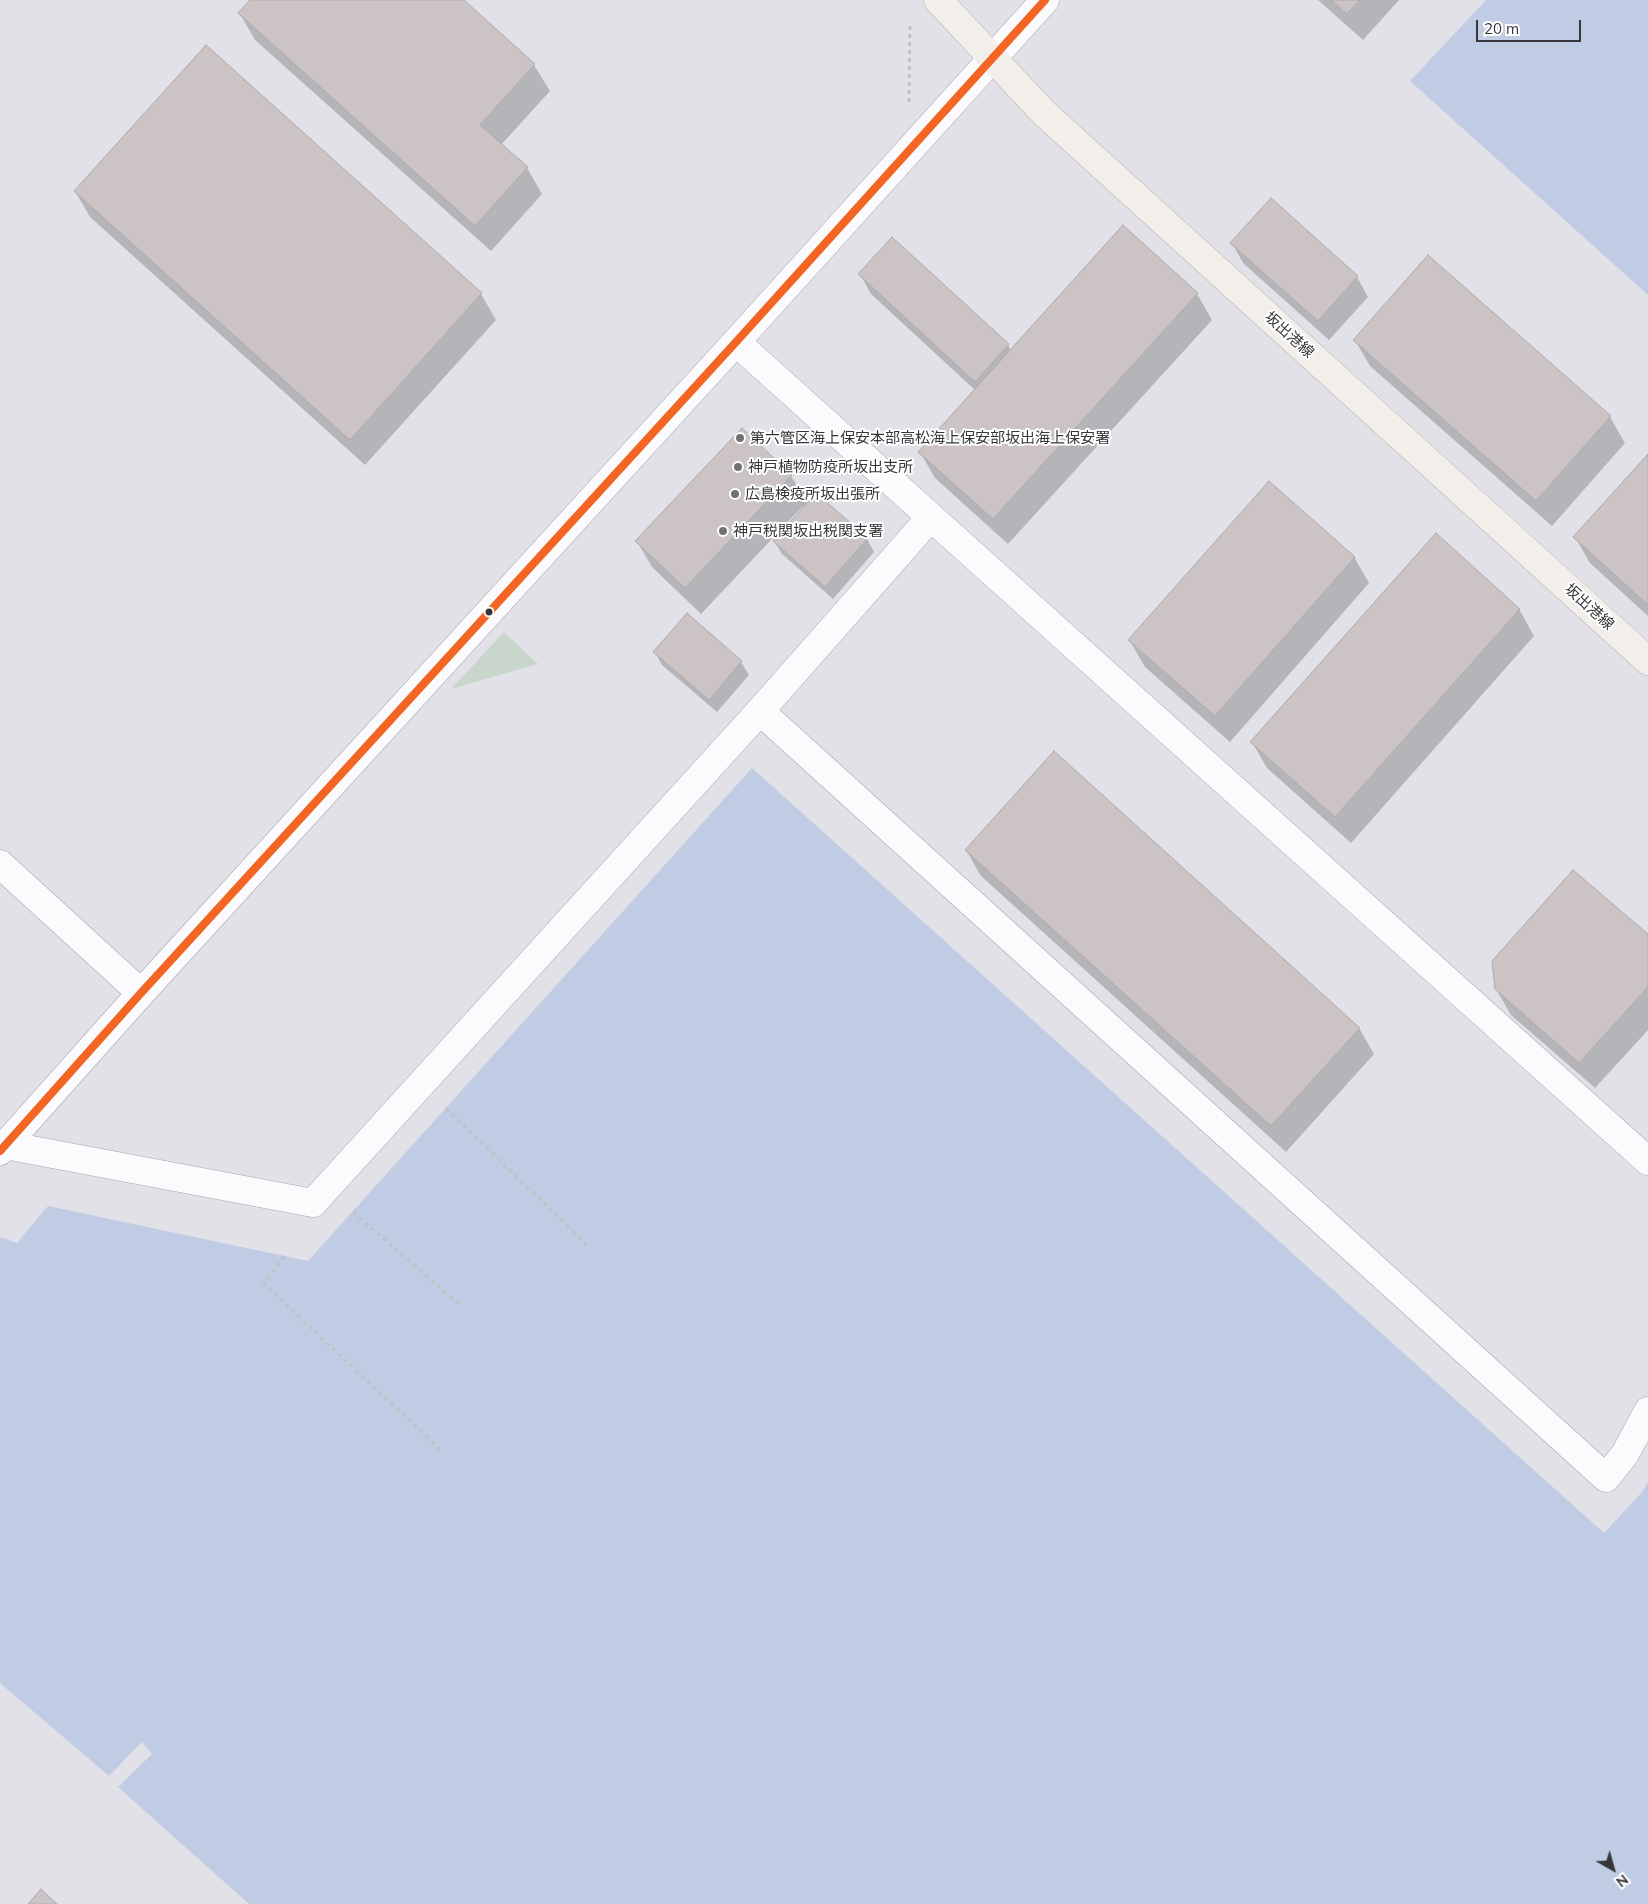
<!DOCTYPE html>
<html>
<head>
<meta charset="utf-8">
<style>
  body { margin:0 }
  #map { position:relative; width:1648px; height:1904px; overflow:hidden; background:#e2e1e8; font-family:Mulish,sans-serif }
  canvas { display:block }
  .north { position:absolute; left:1588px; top:1844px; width:50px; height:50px; -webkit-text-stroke:4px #fff; paint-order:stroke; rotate:142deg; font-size:14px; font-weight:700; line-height:20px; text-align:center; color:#36353a }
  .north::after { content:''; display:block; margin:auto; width:18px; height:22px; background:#36353a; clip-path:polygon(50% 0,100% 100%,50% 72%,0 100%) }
  .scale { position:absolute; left:1476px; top:20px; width:105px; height:22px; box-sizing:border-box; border:2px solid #36353a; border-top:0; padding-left:6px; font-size:15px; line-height:18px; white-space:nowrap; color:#36353a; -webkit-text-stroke:4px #fff; paint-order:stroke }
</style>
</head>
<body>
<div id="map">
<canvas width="1648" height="1904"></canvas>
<div class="north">N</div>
<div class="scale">20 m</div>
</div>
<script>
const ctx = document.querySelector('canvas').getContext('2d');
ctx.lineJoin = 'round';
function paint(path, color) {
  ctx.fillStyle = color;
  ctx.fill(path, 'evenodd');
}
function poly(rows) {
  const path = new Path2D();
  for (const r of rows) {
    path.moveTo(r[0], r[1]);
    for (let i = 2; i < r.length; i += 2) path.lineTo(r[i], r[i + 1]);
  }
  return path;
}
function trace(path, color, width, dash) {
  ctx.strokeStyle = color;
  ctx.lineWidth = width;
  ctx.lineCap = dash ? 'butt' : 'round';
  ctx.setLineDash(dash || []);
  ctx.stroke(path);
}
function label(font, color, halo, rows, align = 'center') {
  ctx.font = font + ' Mulish,"Noto Sans JP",sans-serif';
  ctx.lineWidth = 4;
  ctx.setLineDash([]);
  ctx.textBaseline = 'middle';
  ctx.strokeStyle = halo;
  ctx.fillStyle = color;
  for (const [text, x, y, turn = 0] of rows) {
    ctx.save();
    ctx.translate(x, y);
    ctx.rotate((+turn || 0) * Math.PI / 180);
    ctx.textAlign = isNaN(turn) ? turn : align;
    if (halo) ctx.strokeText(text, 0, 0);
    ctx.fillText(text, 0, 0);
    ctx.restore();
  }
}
paint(poly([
  [504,632,538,664,451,689]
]), '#c9d6cc');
paint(poly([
  [1486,0,1648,0,1648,295,1410,81],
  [752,768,1604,1533,1642,1492,1648,1482,1648,1904,249,1904,118,1787,152,1754,142,1742,109,1776,0,1683,0,1237,17,1243,48,1206,308,1261]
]), '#c0cce3');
paint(poly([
  [252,0,462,0,534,65,550,91,501,145,527,168,542,194,491,251,255,40,240,14],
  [1318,0,1399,0,1363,40],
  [206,46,481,294,496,320,365,465,90,217,75,191],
  [1232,243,1357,277,1368,297,1329,340,1243,263],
  [860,274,1008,345,1011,351,1197,294,1212,320,1008,544,935,478,920,452,975,390,871,294],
  [1355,340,1610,417,1625,443,1552,526,1370,366],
  [742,429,791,476,808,504,867,539,874,552,833,599,782,554,774,541,805,507,803,506,701,614,652,567,637,541],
  [1648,456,1648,616,1590,563,1575,537],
  [1354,557,1369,583,1230,742,1145,667,1130,641],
  [1519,609,1534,636,1351,843,1267,768,1252,742],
  [655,652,741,662,749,675,717,712,662,665],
  [966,850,1359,1028,1374,1054,1286,1152,981,876],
  [1648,936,1648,1030,1595,1088,1511,1015,1496,989]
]), '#0003');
const building = poly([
  [250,0,464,0,535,64,480,125,528,167,475,226,238,13,250,0],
  [1331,0,1360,0,1347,14,1331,0],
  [206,45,482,293,350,440,74,191,206,45],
  [1271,198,1358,276,1318,321,1230,243,1271,198],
  [1123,225,1198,293,993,519,918,452,1123,225],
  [892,237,1009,344,975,382,858,274,892,237],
  [1428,255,1611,416,1536,501,1353,340,1428,255],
  [742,428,792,475,685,588,635,541,742,428],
  [1648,454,1648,605,1573,537,1648,454],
  [1269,481,1355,557,1215,716,1128,640,1269,481],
  [816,493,868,538,825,587,773,541,816,493],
  [1436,533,1520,609,1335,817,1250,742,1436,533],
  [687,613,742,661,709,700,653,652,687,613],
  [1054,751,1360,1028,1271,1126,965,850,1054,751],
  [1573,870,1648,934,1648,987,1579,1063,1495,989,1492,961,1573,870],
  [41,1889,57,1904,28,1904,41,1889]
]);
paint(building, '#cbc3c4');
trace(building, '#adaaad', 1);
const minor = poly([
  [736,342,1648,1161],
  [760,711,1606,1478,1625,1454,1648,1411],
  [0,864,141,993],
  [5,1145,313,1203,760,711,930,518],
  [0,1151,141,993,736,342,1045,0]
]);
const primary = poly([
  [938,0,1044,113,1648,661]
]);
trace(minor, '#a6a5aa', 29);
trace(primary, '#bcb5b0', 29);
trace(poly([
  [909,102,910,23],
  [446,1108,589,1247],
  [353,1212,461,1306],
  [284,1256,264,1284,443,1452]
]), '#c2c1c4', 3, [4, 4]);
trace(minor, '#fbfafc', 28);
trace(primary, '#f2efeb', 28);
trace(poly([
  [0,1151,141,993,736,342,1045,0]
]), '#f26522', 8);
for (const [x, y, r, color] of [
  [740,438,5,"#727177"],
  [738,467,5,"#727177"],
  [735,494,5,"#727177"],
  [723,531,5,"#727177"],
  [489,612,4.5,"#36353a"]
]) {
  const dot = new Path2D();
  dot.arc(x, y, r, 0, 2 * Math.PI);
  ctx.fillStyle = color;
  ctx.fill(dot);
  trace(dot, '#fff', 2);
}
label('15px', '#36353a', '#fff', [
  ["坂出港線",1289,335,42],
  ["坂出港線",1589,607,42]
]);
label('15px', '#36353a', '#fff', [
  ["第六管区海上保安本部高松海上保安部坂出海上保安署",750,438],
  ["神戸植物防疫所坂出支所",748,467],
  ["広島検疫所坂出張所",745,494],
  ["神戸税関坂出税関支署",733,531]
], 'left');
</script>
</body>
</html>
